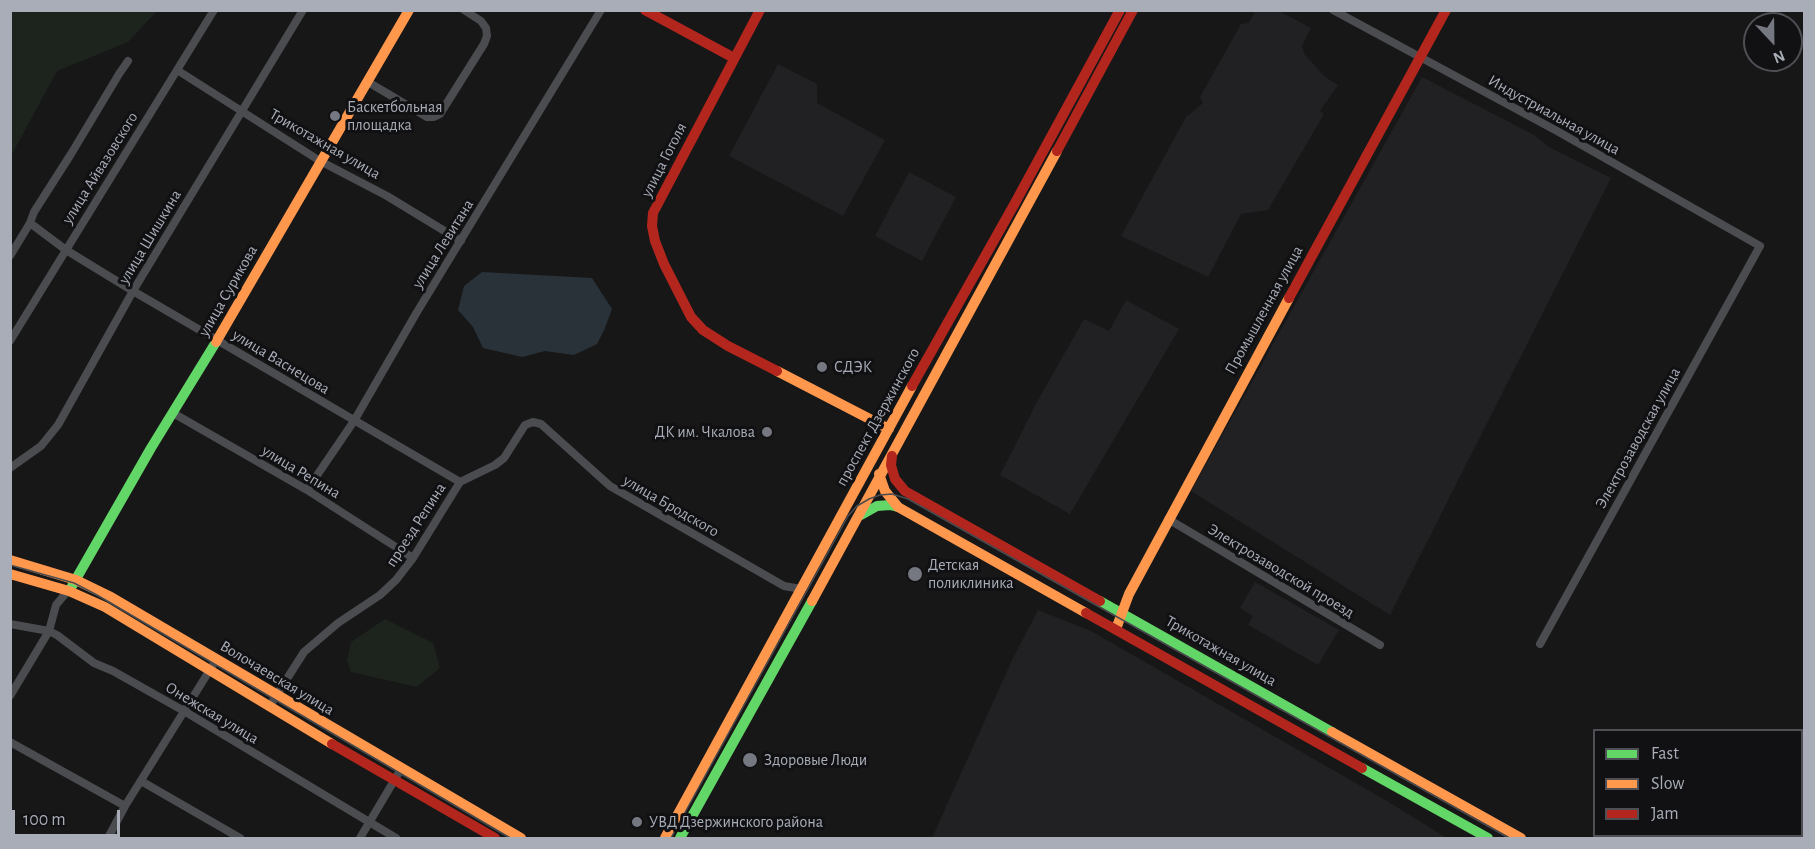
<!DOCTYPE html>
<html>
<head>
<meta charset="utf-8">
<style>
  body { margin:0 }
  #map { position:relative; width:1815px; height:849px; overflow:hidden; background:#171717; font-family:"Alegreya Sans",sans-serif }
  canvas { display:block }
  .frame { position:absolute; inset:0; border:12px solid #a8adb8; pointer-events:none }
  .legend { position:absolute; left:1593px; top:729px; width:210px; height:108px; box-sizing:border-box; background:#111113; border:2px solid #4d4f55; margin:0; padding:8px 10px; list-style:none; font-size:18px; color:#a8adb8 }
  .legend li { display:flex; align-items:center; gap:12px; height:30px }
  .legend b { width:30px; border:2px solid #4d4f55 }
  .north { position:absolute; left:1743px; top:12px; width:60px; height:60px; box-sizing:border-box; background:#111113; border:2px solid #4d4f55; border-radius:50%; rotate:158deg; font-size:16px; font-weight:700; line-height:24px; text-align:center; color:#a8adb8 }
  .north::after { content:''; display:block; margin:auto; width:21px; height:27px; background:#757880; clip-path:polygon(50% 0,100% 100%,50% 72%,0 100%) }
  .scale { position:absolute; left:12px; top:810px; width:108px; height:27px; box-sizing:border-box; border:3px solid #a8adb8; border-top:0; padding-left:8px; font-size:18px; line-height:21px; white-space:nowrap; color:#a8adb8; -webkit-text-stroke:4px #111113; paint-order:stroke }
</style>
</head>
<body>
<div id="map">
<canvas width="1815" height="849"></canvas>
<div class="frame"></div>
<ul class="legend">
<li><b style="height:8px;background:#63d668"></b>Fast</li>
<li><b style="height:8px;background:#ff974d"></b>Slow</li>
<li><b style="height:8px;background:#b3261e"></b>Jam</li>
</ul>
<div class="north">N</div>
<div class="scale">100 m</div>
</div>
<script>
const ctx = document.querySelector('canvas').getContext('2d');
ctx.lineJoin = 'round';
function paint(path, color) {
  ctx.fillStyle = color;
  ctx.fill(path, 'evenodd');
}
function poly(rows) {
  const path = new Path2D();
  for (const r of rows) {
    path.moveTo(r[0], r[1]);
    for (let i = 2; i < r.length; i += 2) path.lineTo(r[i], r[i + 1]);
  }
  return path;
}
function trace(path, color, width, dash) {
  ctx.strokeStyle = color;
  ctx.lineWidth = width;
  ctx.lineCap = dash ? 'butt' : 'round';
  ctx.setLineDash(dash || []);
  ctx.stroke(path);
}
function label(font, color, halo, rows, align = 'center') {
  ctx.font = font + ' "Alegreya Sans",sans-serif';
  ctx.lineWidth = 6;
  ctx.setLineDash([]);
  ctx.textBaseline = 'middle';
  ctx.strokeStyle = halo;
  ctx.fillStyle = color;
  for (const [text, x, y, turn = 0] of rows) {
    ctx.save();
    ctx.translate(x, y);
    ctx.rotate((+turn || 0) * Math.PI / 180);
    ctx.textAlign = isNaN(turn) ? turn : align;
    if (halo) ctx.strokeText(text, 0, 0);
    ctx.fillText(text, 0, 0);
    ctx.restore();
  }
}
paint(poly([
  [1255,11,1279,11,1311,28,1302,46,1305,55,1325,77,1338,85,1320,111,1324,114,1268,210,1241,214,1208,277,1121,236,1186,117,1203,103,1200,97,1241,24,1249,23],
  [778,64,817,84,817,103,885,140,843,216,729,156],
  [1422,77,1534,135,1549,147,1611,178,1390,615,1191,491],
  [909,172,956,197,922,261,875,236],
  [1126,300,1179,329,1070,514,1000,475,1038,400,1084,319,1109,331],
  [1255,582,1339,630,1318,665,1248,625,1253,616,1240,608],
  [1038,610,1091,631,1387,801,1447,838,932,838,1012,660]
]), '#212123');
paint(poly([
  [11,10,157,10,157,11,128,42,57,71,11,156],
  [385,619,433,643,440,668,417,687,351,672,347,661,351,642]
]), '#1d241e');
paint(poly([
  [482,272,592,278,612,309,605,328,597,344,574,355,545,351,522,357,483,348,473,327,458,310,464,286]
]), '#2a3239');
trace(poly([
  [1333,10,1557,131,1760,246,1540,644],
  [177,70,320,161,387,196,461,241],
  [368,82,427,117,434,117,440,114,484,44,487,36,486,28,481,21,464,10],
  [30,223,66,250,133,291,460,482],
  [10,256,30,223,34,212,71,154,119,74,128,61],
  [10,341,214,10],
  [173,413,307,490,413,558],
  [10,468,41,446,58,425,133,291,303,10],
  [307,490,354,421,417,312,601,10],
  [1168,519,1380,645],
  [10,624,49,631,57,635,94,663,113,671,184,711,396,838],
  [10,696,49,631,56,605,71,587],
  [269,707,304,652,338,623,380,595,396,580,413,558,460,482,495,465,504,458,525,425,533,422,541,424,610,486,784,586,801,589],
  [10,742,125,806],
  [141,781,240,838],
  [108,838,125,806,216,660],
  [360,838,401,769]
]), '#4b4c50', 8);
trace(poly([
  [861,515,877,506,890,505,898,507],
  [72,586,151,448,216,342],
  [1100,601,1332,732],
  [1362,768,1488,838],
  [680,838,812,601]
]), '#63d668', 10);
trace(poly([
  [216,342,409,10],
  [777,371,889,429],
  [879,474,885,491,898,507,1086,613],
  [10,560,76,580,111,597,521,838],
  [10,574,69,591,105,607,332,744],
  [812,601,1057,151],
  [1116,629,1129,594,1289,298],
  [1332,732,1521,838],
  [665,838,912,386]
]), '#ff974d', 10);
trace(poly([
  [645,10,734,58],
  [760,10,653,213,652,226,655,241,664,264,691,317,703,330,728,346,777,371],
  [1057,151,1133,10],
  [1289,298,1446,10],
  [912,386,1015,203,1120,10],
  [892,456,891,465,895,479,905,491,1100,601],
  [1086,613,1362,768],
  [332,744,495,838]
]), '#b3261e', 10);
trace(poly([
  [10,565,74,583,97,595,510,838],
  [671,838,848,516,857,506,869,499,880,495,892,494,908,499,1509,838]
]), '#4b4c4f', 1.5);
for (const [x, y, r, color] of [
  [335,116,6,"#757880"],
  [822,367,6,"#757880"],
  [767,432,6,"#757880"],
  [915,574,8,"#757880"],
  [750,760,8,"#757880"],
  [637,822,6,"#757880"]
]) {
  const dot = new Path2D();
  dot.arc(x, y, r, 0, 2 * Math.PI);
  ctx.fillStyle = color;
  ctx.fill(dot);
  trace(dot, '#111113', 2);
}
label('16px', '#a8adb8', '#111113', [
  ["Баскетбольная",347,107],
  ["площадка",347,125],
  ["СДЭК",834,367],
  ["ДК им. Чкалова",755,432,"right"],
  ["Детская",928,565],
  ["поликлиника",928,583],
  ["Здоровые Люди",764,760],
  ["УВД Дзержинского района",649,822]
], 'left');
label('16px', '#a8adb8', '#111113', [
  ["Индустриальная улица",1554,115,29],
  ["Трикотажная улица",325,144,30],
  ["улица Гоголя",664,160,-63],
  ["улица Айвазовского",100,168,-58],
  ["улица Шишкина",150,237,-59],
  ["улица Левитана",443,244,-58],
  ["улица Сурикова",228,291,-60],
  ["Промышленная улица",1264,310,-61],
  ["улица Васнецова",281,362,31],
  ["проспект Дзержинского",878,417,-61],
  ["Электрозаводская улица",1638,438,-61],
  ["улица Репина",301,472,31],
  ["улица Бродского",671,506,30],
  ["проезд Репина",416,525,-57],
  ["Электрозаводской проезд",1281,571,31],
  ["Трикотажная улица",1221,651,30],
  ["Волочаевская улица",277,678,31],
  ["Онежская улица",212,713,31]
]);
</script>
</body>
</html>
